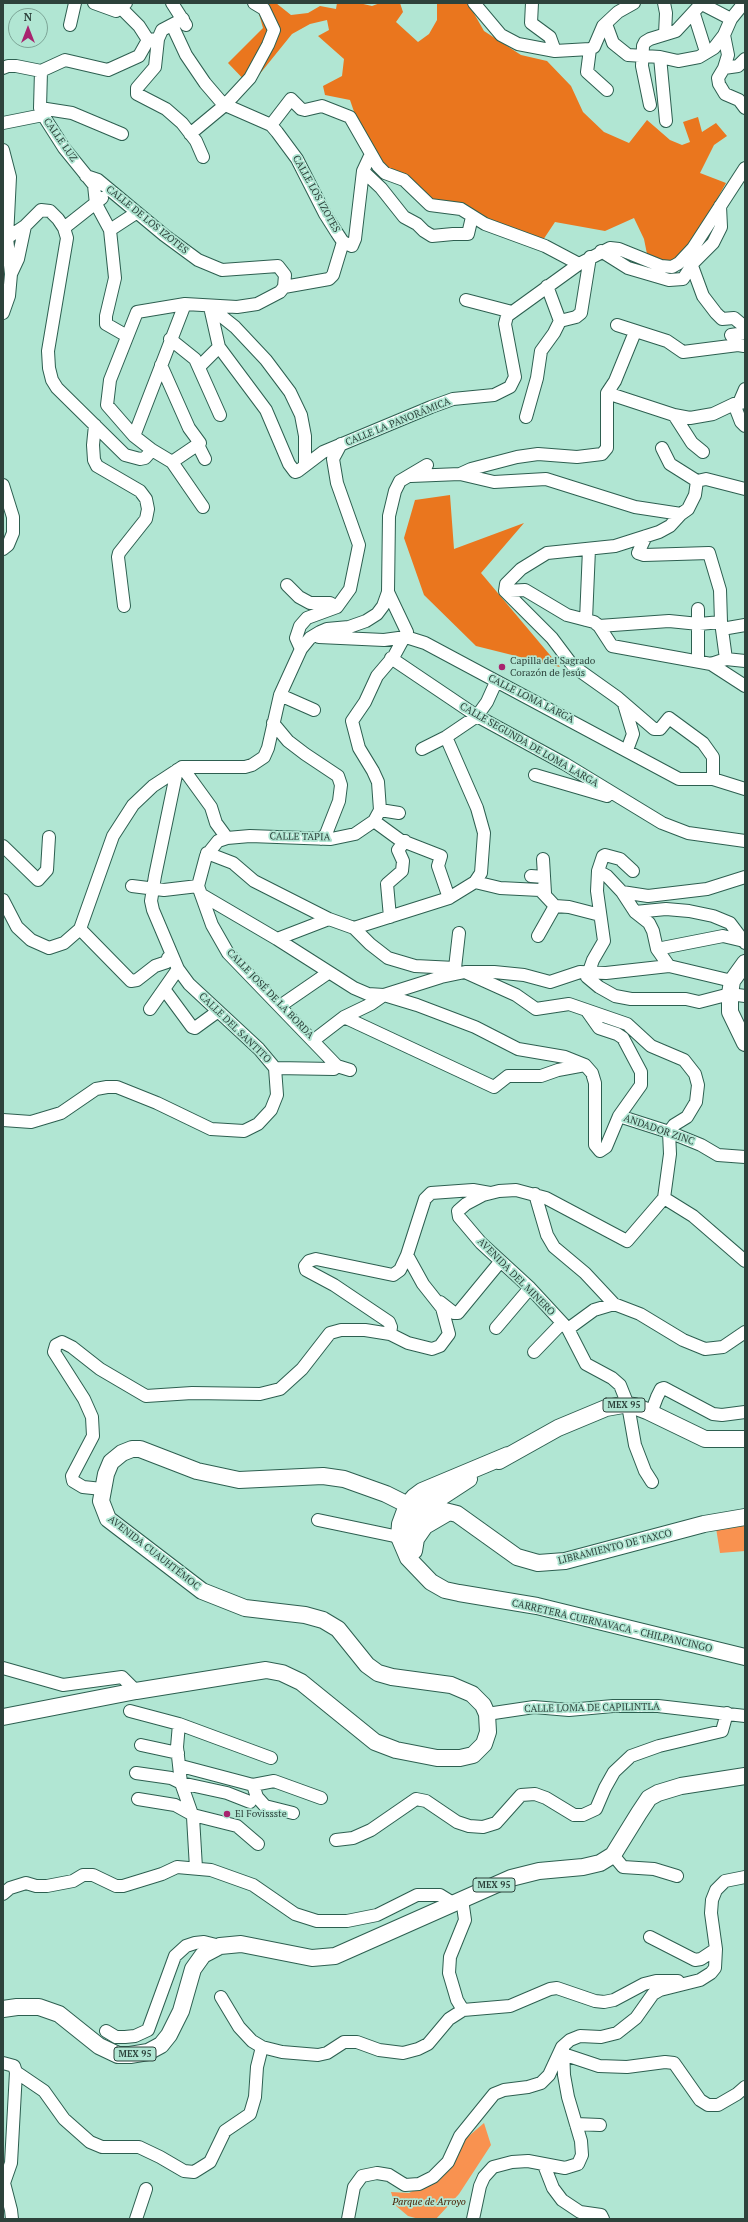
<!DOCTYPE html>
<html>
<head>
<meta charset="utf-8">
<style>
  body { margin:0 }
  #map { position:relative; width:748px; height:2222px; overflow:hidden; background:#b1e6d3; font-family:"PT Serif",serif }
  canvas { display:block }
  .frame { position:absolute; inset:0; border:4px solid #2d423b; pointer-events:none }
  .north { position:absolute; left:8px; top:8px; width:40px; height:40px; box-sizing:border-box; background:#b1e6d3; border:1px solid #7ca496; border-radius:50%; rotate:0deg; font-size:11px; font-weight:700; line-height:16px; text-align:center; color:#2d423b }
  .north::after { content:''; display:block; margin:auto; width:14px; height:18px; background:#a8246f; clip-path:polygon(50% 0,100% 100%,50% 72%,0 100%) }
</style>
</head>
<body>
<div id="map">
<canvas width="748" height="2222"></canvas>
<div class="frame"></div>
<div class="north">N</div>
</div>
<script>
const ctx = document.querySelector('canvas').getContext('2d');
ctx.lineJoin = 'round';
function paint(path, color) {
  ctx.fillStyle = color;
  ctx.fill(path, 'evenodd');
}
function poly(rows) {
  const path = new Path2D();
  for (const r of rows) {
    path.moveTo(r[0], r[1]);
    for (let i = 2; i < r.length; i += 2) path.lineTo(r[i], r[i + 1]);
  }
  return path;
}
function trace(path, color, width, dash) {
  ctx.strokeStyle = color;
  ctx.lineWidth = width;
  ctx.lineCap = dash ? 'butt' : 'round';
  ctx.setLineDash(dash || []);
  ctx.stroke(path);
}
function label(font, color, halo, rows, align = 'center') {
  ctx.font = font + ' "PT Serif",serif';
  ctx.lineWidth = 3.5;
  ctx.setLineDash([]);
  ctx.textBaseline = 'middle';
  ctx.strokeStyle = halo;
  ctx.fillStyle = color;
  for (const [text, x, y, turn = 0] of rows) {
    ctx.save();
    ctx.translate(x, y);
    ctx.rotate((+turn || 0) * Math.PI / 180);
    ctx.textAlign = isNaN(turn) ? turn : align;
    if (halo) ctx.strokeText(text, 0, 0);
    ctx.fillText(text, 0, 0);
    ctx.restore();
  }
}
paint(poly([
  [745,1524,745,1551,720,1553,716,1528],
  [484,2123,491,2145,459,2194,436,2219,419,2219,408,2216,395,2205,391,2192,409,2193,442,2175,456,2147]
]), '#f99250');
paint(poly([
  [256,3,276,3,291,15,308,13,320,6,336,9,337,3,359,3,372,6,380,3,400,3,403,12,396,22,418,42,429,34,437,20,437,4,468,3,484,31,521,55,547,61,571,86,583,112,604,132,629,143,647,120,670,140,682,145,690,142,683,122,698,117,702,132,716,123,727,136,714,145,700,173,726,183,697,235,671,265,648,259,644,239,634,218,605,231,555,222,543,240,440,207,380,165,361,132,350,100,325,95,323,86,342,76,344,59,318,36,329,30,327,20,310,24,292,34,250,86,228,63,263,28],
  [450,495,454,549,524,523,481,573,560,667,476,646,424,595,404,538,415,500]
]), '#ea761e');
const minor = poly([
  [94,3,116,11,126,3],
  [172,3,186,25],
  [474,3,501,35,518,44,555,51,590,49,594,47,603,26,618,12,634,3],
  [532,3,531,23,550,37,555,51],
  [664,3,666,13,665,34],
  [700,3,731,19],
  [121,8,139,26,148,40],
  [694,14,706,52],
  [606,24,613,43,628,55,660,57,678,61,699,57,714,48,724,35,731,19,744,3],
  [70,25,75,3],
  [172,25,186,55,205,83,223,104,271,125,277,132,297,159,325,214,337,233,343,242,352,246,355,239,363,171,370,156],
  [724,35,728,55,724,68,718,78,719,84,725,94,739,100,745,108],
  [158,39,155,67,137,88,137,94,166,109,182,123,196,141,203,157],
  [590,49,587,72,607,90],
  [660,57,666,121],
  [3,68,8,66,16,66,41,71,65,60,108,70,139,56,148,40,158,39,162,30,183,19],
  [724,68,738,66,745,59],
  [41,71,40,108,43,115,64,148,94,185,96,204,110,230,115,278,106,316,106,324,127,336],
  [650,105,642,66,643,46,645,42,650,39,676,31,701,4],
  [40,108,72,113,122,134],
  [3,123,43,115],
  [271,125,291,99,301,109,305,110,322,106,350,117,378,166,385,173,404,180,430,205,461,209,485,224,545,246,579,264],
  [190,134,225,105,250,78,268,45,274,30,264,9,254,3],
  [3,150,10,177,7,238,11,274],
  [363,171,381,188,404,217,417,224,424,231,432,236,453,234,468,234,472,217],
  [86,176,98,180,164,235,198,260,222,270,278,266,285,275,284,287,280,292,257,304,237,307,185,304,137,312,110,380,107,405,134,436,152,450,172,462,203,507],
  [64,228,102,198],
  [110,230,136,213],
  [7,238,25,226,41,210,50,211,58,219,64,228,67,238,48,351,49,368,52,380,57,388,125,455,140,459,145,458,152,450],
  [601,251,628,268,669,280,683,279,694,262,713,243,721,227,720,206],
  [692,266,703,296,716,313,722,319,734,318,745,327],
  [284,287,329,279,333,275,343,242],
  [466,300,512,312],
  [210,307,219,347,266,410,289,464,295,472,298,471,323,452,431,407,453,399,494,395,510,387,515,377,505,324,507,316,579,264,610,248,619,249,661,266,672,267,679,263,693,248,745,168],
  [210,307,235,327,266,360,290,392,301,415,305,436,305,465],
  [3,313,9,296,11,274,18,259,25,226],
  [560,321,576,317,581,313,590,257],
  [617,325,667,341,683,352,738,345],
  [170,339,195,359,220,415],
  [744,346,738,345,731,335,745,333],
  [161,365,189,428,200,443,172,462],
  [199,367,219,347],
  [607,393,674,415,690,418,713,414,734,404,745,402],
  [739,403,745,389],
  [734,404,741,422,745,426],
  [674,415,692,443,703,452],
  [526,417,537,378,541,351,554,333,560,321,547,286],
  [95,425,93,445,94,460,97,466,140,491,146,499,148,509,146,519,119,553,118,557,124,606],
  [134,436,185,304],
  [198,445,205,459],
  [662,448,670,464,697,481],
  [460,474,471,469,517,457,538,454,577,457,602,454,607,448,607,393,615,381,635,332],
  [411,476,460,474,494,482,546,479,635,507,681,514,688,509,695,495,697,481],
  [697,481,706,479,745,489],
  [3,485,13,517,13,533,8,545,3,549],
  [646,536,638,553,644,555,709,553,720,590,721,622,726,659],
  [287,585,299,597,310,603,330,603,337,607],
  [505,591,552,638,573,666,618,698,654,729,660,729,669,718,703,743,713,757,713,779],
  [505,591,525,590,567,615,594,622,599,626,612,646,711,664,726,659,745,661],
  [505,591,506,584,521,569,547,553,615,546,659,532,670,526,681,514],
  [698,609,698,661],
  [586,620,589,549],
  [599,626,669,621,699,624,721,622],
  [722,629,745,625],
  [319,637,384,640,406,637,425,643,679,779,713,779,745,789],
  [301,649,296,638,300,626,307,618,337,607,350,589,359,545,337,483,333,459,341,444],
  [391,658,477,716,565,764,662,823,688,833,745,841],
  [711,664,745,686],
  [280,695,314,710],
  [624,704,633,734,627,750],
  [273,723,288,741,305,754,338,776,341,785,339,801,326,834,321,839],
  [422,749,446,737,477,716,487,702,496,682],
  [182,767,211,807,216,823,227,838],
  [535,775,607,796],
  [380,810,399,813],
  [374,821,400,840,441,856,438,866,449,898],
  [3,846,38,880,47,870,49,837],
  [207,853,233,863,254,881,329,919,354,928,370,944,388,958,415,966,455,968,455,974],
  [543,859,545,893],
  [598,871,607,876,622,892,635,912,649,923,653,931,657,949,669,966],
  [633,871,620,859,605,855,603,856,598,871,597,891,604,941,593,960,587,977,599,987,615,996,631,999,686,999,699,1002,730,994,745,996],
  [531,876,544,877],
  [475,882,500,888,540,890,555,906,569,907,600,915],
  [132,886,164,890,198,886],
  [622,892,648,896,707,889,745,877],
  [202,895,277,939,354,988,368,994,384,995,417,1005,475,1027,518,1049,565,1057,585,1065,592,1073,595,1083,595,1145,600,1151,606,1147,619,1116,641,1085,641,1072,623,1038,617,1034,599,1028,587,1011],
  [3,900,17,927,31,940,49,948,64,943,80,929,113,836,133,805,153,786,182,767,245,767,252,765,264,757,268,748,280,695,301,649,310,638,320,632,327,629,349,627,366,621,377,614,383,606,388,592,389,516,395,491,400,481,427,465],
  [635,912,666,909,689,911,713,916,730,923,745,943],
  [390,917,387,884,402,871,403,861,398,850,405,841],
  [354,928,449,898,475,882,481,873,484,833,477,808,446,737],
  [80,929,131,981],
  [538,936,555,906],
  [277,939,329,919],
  [657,949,723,936,744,941],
  [455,968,459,933],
  [465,972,516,995,536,1009,569,1004,627,1024,651,1046,684,1060,695,1074,698,1085,696,1102,687,1117,674,1125,669,1132,670,1154,664,1198,627,1241,546,1198,516,1190,499,1191,483,1195,466,1204,458,1211,459,1217,481,1243,530,1288,568,1329,586,1364,612,1378,620,1385,628,1405,635,1445,645,1471,652,1482],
  [131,981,137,980,155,966,167,962,168,958,172,957],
  [164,989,192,1027,195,1028,217,1012],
  [280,1006,328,973],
  [150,1009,178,969],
  [344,1017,494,1087,508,1076,541,1076,558,1070,585,1065],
  [314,1040,344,1017,371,1004,384,995,441,977,465,972,494,972,524,975,550,982,580,972,606,973,669,966,732,981],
  [337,1066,228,953,212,925,198,886,206,856,218,841,227,838,250,836,331,839,355,834,374,821,380,810,378,782,373,771,359,748,352,721,365,702,377,676,394,656,407,632,388,592],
  [337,1066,350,1070],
  [275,1068,334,1069,337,1066],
  [619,1116,669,1132,701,1145,718,1155,745,1157],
  [3,1120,31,1122,61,1113,96,1089,107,1087,117,1087,157,1103,211,1129,244,1131,258,1124,271,1110,277,1095,275,1068,259,1049,189,984,178,969,153,910,151,901,155,876,177,770],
  [535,1194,547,1235,554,1247,585,1273,614,1304],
  [664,1198,693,1216,745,1261],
  [440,1302,454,1313,458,1313,500,1262],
  [496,1328,530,1288],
  [568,1329,594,1310,614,1304,640,1314,683,1340,705,1349,723,1347,745,1332],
  [390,1334,408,1343,432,1349,440,1346,449,1334,442,1308,423,1284,407,1255],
  [534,1352,562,1323],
  [651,1413,657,1397,661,1389,664,1388,713,1414,722,1415,745,1412],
  [102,1489,83,1487,73,1481,72,1476,93,1436,92,1417,84,1399,54,1352,56,1345,62,1342,72,1347,100,1369,146,1396,192,1393,260,1394,280,1389,302,1369,330,1333,341,1330,365,1330,390,1334,391,1327,389,1322,334,1285,306,1270,305,1266,309,1261,316,1259,393,1275,400,1270,407,1255,425,1199,431,1193,473,1190,490,1193],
  [318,1520,399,1537],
  [3,1668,63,1685,122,1677,136,1691],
  [130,1711,179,1724,271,1758],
  [487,1714,534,1707,569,1710,613,1706,658,1706,745,1716],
  [179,1724,177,1747,181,1783,193,1817,196,1868],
  [141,1745,178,1753],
  [181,1766,253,1785,274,1781,321,1798],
  [136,1773,171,1778,181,1783,227,1793,250,1802],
  [253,1785,257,1797,265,1806,293,1813],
  [138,1799,175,1805,193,1815,237,1826,258,1844],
  [336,1840,353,1838,371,1830,416,1799,426,1801,457,1822,469,1826,483,1827,496,1823,521,1795,535,1794,546,1798,574,1815,583,1815,596,1809,605,1788,614,1772,631,1756,659,1746,722,1731,727,1713],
  [613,1855,623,1867,654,1869,677,1876],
  [3,1894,10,1888,26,1883,36,1886,47,1886,73,1881,83,1875,93,1875,116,1886,123,1886,162,1874,177,1867,211,1870,253,1885,295,1914,317,1921,347,1921,377,1915,417,1895,440,1895,453,1903],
  [462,1899,465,1920,450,1957,449,1973,457,2000,463,2010],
  [650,1937,695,1960,701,1959,716,1949],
  [221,1997,239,2027,252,2041,262,2047,282,2052,318,2055,327,2053,344,2042,357,2042,379,2050,403,2053,418,2049,428,2044,449,2019,463,2010,510,2006,550,1989,557,1988,595,2001,604,2002,614,2000,644,1984,656,1981,678,1981],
  [106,2031,116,2037,125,2037,135,2036,148,2030,175,1956,186,1946,195,1943,204,1942,220,1946],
  [563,2054,599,2066,627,2067,665,2062,674,2063,700,2100,708,2105,718,2105,737,2094,745,2087],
  [3,2063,14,2066,16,2072,44,2091,64,2119,90,2142,102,2147,139,2147,160,2157,184,2171,194,2172,210,2162,225,2131,250,2114,255,2097,257,2067,262,2047],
  [576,2124,600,2125],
  [544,2165,553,2188,562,2200,580,2212,601,2215,603,2219],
  [12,2219,11,2210,4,2183,11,2163,16,2072],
  [136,2219,146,2189],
  [348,2219,354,2187,362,2176,377,2173,389,2175,405,2185,419,2184,433,2177,448,2162,460,2136,494,2094,504,2090,528,2087,541,2083,549,2075,562,2047,570,2040,580,2036,601,2037,617,2033,636,2018,653,1994,660,1990,700,1980,711,1973,715,1968,716,1949,711,1913,712,1900,716,1890,725,1881,745,1877],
  [473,2219,480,2186,484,2177,493,2167,512,2162,528,2161,565,2168,578,2164,582,2155,581,2141,568,2097,564,2075,563,2048]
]);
const major = poly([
  [745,963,732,981,730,994,730,1012,745,1043],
  [508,1455,422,1491,414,1497,407,1505,400,1524,399,1537,408,1558,431,1582,445,1590,459,1593,537,1606,745,1657],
  [499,1461,558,1428,606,1408,623,1405,634,1406,647,1411,705,1439,745,1439],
  [404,1543,414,1519,420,1511,469,1479],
  [414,1551,416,1539,425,1526,449,1512],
  [3,1717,136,1691,266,1670,282,1673,301,1682,375,1742,396,1750,437,1758,460,1758,473,1755,484,1744,488,1732,487,1714,483,1705,472,1694,451,1685,392,1677,378,1673,367,1665,338,1629,323,1620,305,1615,245,1608,202,1591,108,1519,101,1501,106,1474,111,1462,122,1453,132,1449,140,1449,197,1471,239,1480,323,1476,344,1479,386,1494,420,1511,445,1511,457,1514,517,1557,538,1563,565,1561,704,1524,745,1517],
  [3,2009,17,2007,39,2007,59,2014,99,2046,118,2055,130,2055,148,2052,161,2045,169,2035,181,2011,193,1969,203,1955,220,1946,241,1944,312,1958,335,1956,511,1878,539,1871,583,1867,600,1863,613,1855,639,1813,649,1798,658,1793,681,1786,745,1776]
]);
trace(minor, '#2d5f50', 14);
trace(major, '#2d5f50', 18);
trace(minor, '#fff', 12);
trace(major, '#fff', 16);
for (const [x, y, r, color] of [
  [502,667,4,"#a8246f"],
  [227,1814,4,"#a8246f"]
]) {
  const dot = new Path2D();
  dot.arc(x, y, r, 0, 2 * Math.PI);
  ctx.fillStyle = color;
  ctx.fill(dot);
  trace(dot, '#b1e6d3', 1.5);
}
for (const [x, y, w] of [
  [624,1405,42],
  [494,1885,42],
  [135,2054,42]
]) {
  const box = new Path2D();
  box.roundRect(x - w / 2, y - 7, w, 14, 3);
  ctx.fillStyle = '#b1e6d3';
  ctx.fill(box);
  trace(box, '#2d423b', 1);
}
label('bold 9px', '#2d423b', null, [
  ["MEX 95",624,1405],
  ["MEX 95",494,1885],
  ["MEX 95",135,2054]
]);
label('10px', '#2d423b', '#b1e6d3', [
  ["CALLE LUZ",60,140,55],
  ["CALLE LOS IZOTES",316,194,61],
  ["CALLE DE LOS IZOTES",147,220,39],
  ["CALLE LA PANORÁMICA",398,422,-22],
  ["CALLE LOMA LARGA",531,699,27],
  ["CALLE SEGUNDA DE LOMA LARGA",529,745,30],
  ["CALLE TAPIA",300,837,1],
  ["CALLE JOSÉ DE LA BORDA",270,994,46],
  ["CALLE DEL SANTITO",235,1028,44],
  ["ANDADOR ZINC",659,1130,19],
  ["AVENIDA DEL MINERO",516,1277,45],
  ["LIBRAMIENTO DE TAXCO",615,1547,-14],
  ["AVENIDA CUAUHTÉMOC",154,1553,38],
  ["CARRETERA CUERNAVACA - CHILPANCINGO",612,1626,13],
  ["CALLE LOMA DE CAPILINTLA",592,1708,-1]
]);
label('10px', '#2d423b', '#b1e6d3', [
  ["Capilla del Sagrado",510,661],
  ["Corazón de Jesús",510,673],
  ["El Fovissste",235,1814]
], 'left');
label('italic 10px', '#481c00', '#b1e6d3', [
  ["Parque de Arroyo",429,2202]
]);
</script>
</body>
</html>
